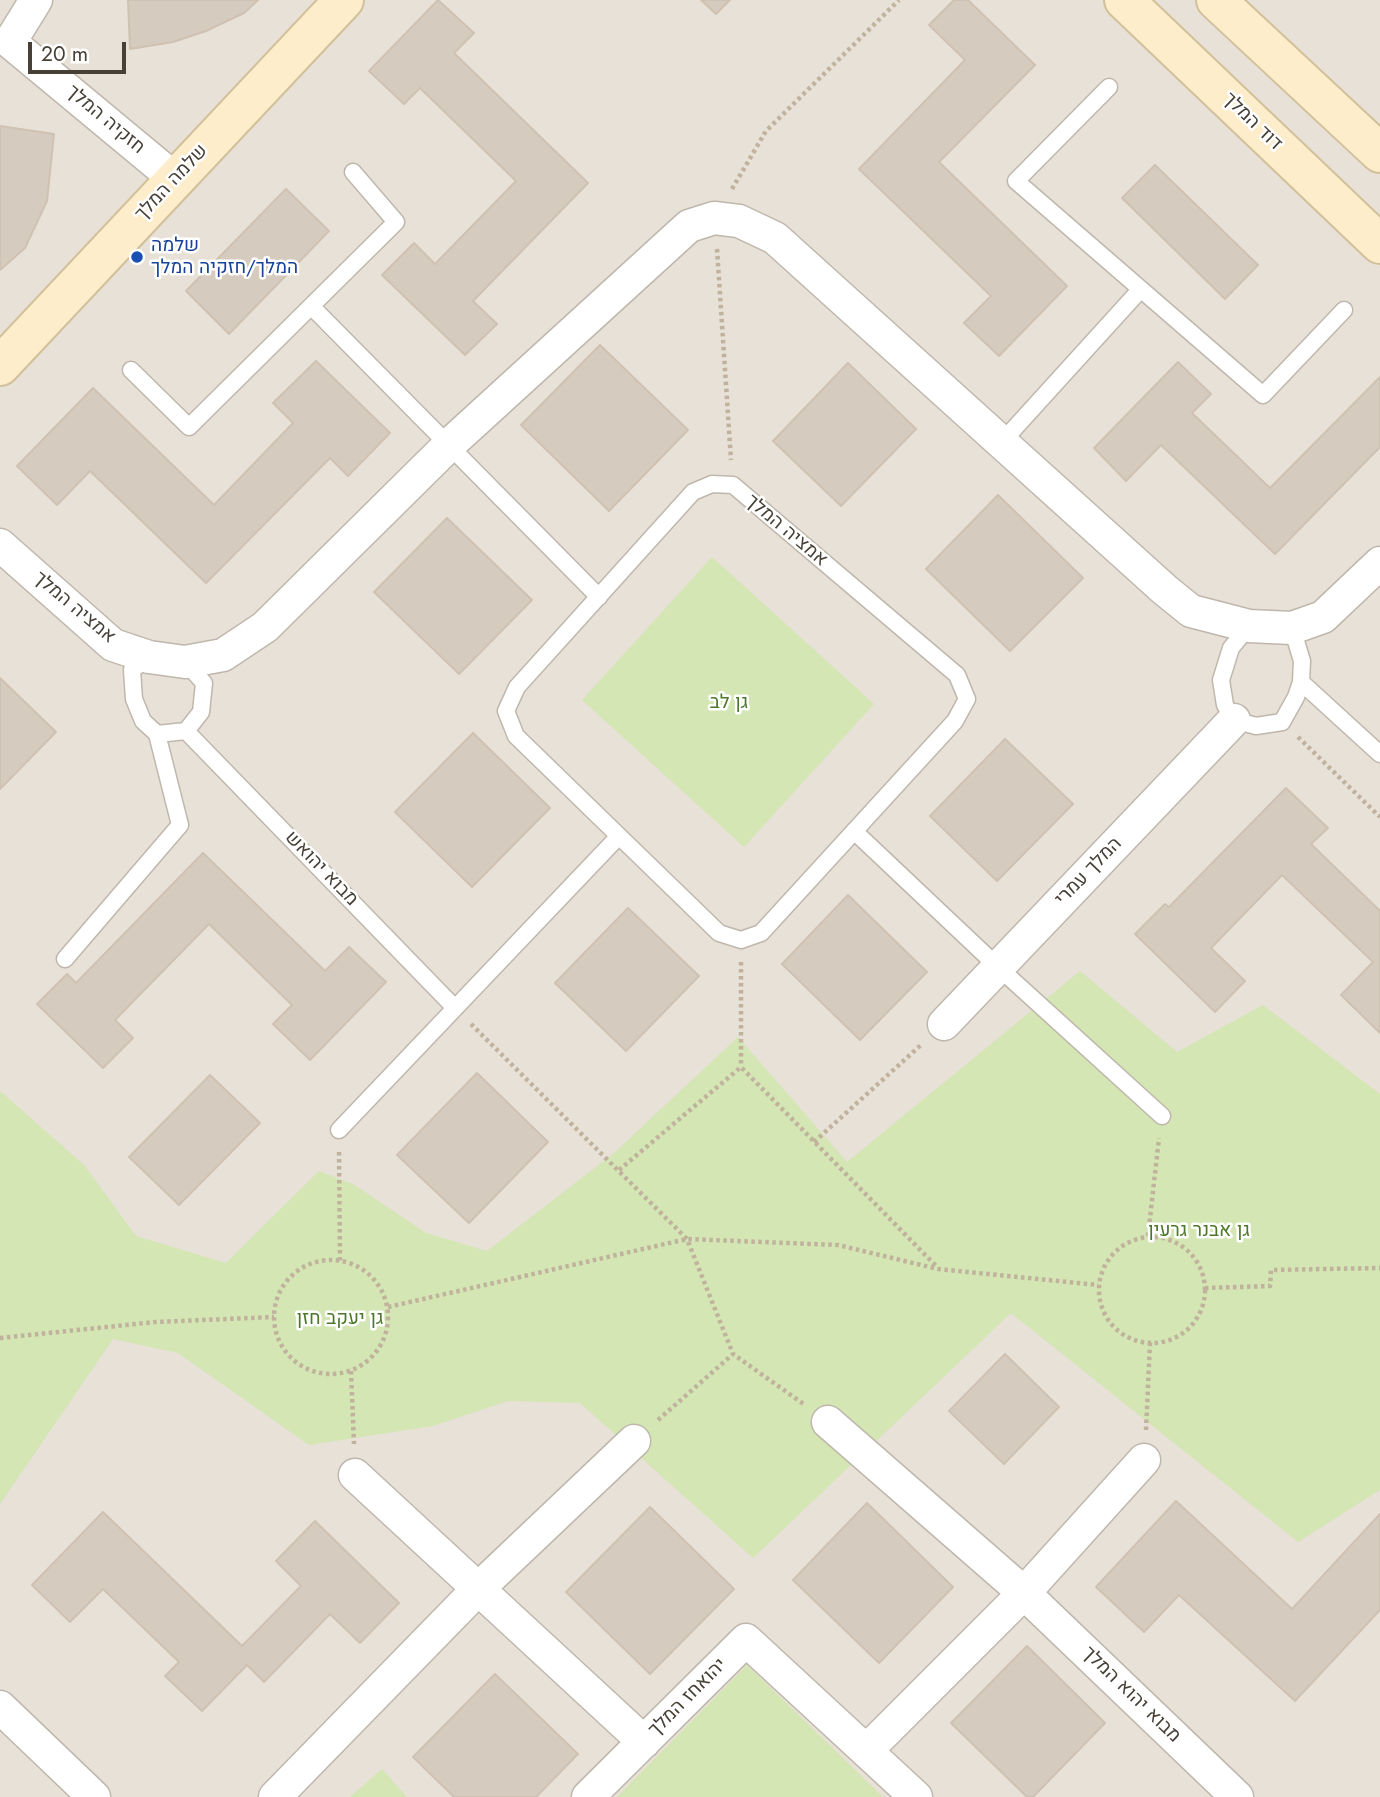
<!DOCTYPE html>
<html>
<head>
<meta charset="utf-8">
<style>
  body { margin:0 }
  #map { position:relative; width:1380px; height:1797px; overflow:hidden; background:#f4f0e9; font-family:Jost,sans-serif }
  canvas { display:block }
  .scale { position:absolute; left:28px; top:42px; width:98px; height:32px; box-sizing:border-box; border:4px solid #474037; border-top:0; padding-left:9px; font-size:21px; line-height:24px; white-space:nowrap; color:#474037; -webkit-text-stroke:5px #fff; paint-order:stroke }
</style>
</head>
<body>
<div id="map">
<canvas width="1380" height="1797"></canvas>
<div class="scale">20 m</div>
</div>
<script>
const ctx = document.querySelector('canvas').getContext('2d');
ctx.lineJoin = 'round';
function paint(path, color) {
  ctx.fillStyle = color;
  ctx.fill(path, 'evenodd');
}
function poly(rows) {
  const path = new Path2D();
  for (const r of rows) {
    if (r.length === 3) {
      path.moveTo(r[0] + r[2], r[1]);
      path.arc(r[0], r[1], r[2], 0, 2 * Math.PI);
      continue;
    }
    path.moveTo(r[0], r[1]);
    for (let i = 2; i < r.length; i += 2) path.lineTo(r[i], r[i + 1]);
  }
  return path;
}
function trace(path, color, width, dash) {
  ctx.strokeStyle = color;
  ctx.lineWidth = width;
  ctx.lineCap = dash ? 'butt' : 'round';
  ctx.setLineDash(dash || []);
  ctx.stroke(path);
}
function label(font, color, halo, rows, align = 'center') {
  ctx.font = font + ' Jost,Heebo,sans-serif';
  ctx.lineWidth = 5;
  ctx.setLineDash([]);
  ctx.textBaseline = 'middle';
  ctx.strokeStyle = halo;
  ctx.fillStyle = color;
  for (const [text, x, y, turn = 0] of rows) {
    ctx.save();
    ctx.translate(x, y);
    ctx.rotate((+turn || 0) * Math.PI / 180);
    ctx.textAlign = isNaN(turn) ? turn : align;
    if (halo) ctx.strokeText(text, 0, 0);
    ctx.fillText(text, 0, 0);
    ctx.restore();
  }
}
paint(poly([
  [0,0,1380,0,1380,1797,0,1797]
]), '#e8e1d7');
paint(poly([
  [712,557,874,704,744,847,582,700],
  [1080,971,1177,1052,1263,1005,1380,1094,1380,1490,1298,1542,1011,1313,753,1558,580,1403,508,1401,433,1426,309,1445,178,1353,113,1339,0,1504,0,1091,84,1165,136,1236,226,1263,319,1171,353,1184,426,1233,487,1251,614,1153,738,1037,847,1162],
  [747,1665,883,1797,617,1797],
  [382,1769,407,1797,350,1797]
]), '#d3e6b3');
const building = poly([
  [128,0,258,0,244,13,206,31,173,42,130,49,128,0],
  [438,0,474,33,454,53,588,183,473,301,497,324,465,355,382,275,414,243,435,264,516,181,420,88,404,104,369,71,438,0],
  [701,0,730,0,716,14,701,0],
  [954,0,968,0,1035,65,939,162,1067,286,999,356,964,323,991,296,859,169,965,60,929,25,954,0],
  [0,126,54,134,47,201,25,248,0,270,0,126],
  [1155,165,1258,265,1225,299,1122,198,1155,165],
  [286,189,329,231,229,334,186,291,286,189],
  [600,345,688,430,609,511,521,425,600,345],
  [316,361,390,433,348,476,330,458,206,583,90,471,57,505,17,466,93,388,214,505,293,423,273,403,316,361],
  [1178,362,1211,394,1192,413,1270,488,1380,377,1380,447,1275,554,1161,445,1126,481,1094,448,1178,362],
  [848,363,916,429,841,506,773,441,848,363],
  [998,495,1083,578,1010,651,926,569,998,495],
  [447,518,532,600,459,674,374,592,447,518],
  [0,678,56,732,0,789,0,678],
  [473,733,550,808,472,887,395,812,473,733],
  [1005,739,1073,804,997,881,930,816,1005,739],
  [1286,788,1328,828,1311,844,1380,911,1380,1033,1341,995,1373,962,1282,875,1211,948,1245,981,1215,1012,1135,934,1165,904,1169,907,1286,788],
  [203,853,325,971,349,947,386,982,310,1060,273,1024,292,1005,209,924,115,1020,133,1038,103,1068,37,1004,67,974,76,983,203,853],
  [848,895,927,972,860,1040,782,964,848,895],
  [628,908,699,976,626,1051,555,983,628,908],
  [477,1073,548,1142,469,1223,397,1155,477,1073],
  [210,1075,260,1123,179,1205,129,1157,210,1075],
  [1005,1354,1059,1407,1004,1464,949,1411,1005,1354],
  [1176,1501,1292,1609,1380,1514,1380,1610,1295,1701,1179,1595,1144,1632,1096,1587,1176,1501],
  [867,1503,953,1587,879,1663,793,1580,867,1503],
  [650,1507,734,1589,650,1674,566,1592,650,1507],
  [103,1512,242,1646,301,1586,276,1561,315,1521,399,1603,360,1643,330,1614,264,1682,247,1665,202,1711,165,1676,179,1662,103,1589,70,1622,32,1585,103,1512],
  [1027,1646,1105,1723,1033,1797,1027,1797,951,1723,1027,1646],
  [495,1674,578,1754,536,1797,454,1797,413,1757,495,1674]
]);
paint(building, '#d5cbbf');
trace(building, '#d0c2b2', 2);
const lane = poly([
  [1109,87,1016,181,1263,395,1344,310],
  [313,308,599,597],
  [131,370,189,427,396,222,353,172],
  [1002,442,1140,290],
  [712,484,733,485,957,675,967,699,955,721,761,933,741,940,719,933,619,836,516,736,506,711,517,687,693,492,712,484],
  [1249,626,1231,648,1221,680,1225,705,1234,720,1256,726,1282,722,1296,697,1301,682,1302,661,1292,628],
  [149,657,132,670,134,699,143,721,157,734,186,731,201,712,204,683,185,662],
  [1301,682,1380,754],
  [186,731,455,1008],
  [854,831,998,967,1162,1116],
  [65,959,180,825,157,734],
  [339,1130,619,836]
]);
const street = poly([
  [10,42,175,179],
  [10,42,36,0],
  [0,545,113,645,149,657,185,662,223,655,265,627,449,445,689,226,714,218,739,221,775,238,1165,590,1191,611,1249,626,1292,628,1323,617,1380,563],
  [944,1024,1234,720],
  [828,1422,1024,1593,1237,1797],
  [355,1475,644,1742],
  [0,1707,94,1797],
  [866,1751,1024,1593,1144,1460],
  [275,1797,478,1589,634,1441],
  [588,1797,746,1640,916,1797]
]);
const secondary = poly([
  [1124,0,1380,244],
  [1216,0,1380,153],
  [0,366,344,0]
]);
trace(lane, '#bfb7ac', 19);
trace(street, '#bfb7ac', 35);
trace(secondary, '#d2c09a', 42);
trace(poly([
  [732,189,766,131,899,0],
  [717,249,731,460],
  [1298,737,1380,817],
  [741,962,741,1067],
  [471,1024,687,1239,733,1354,805,1405],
  [814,1142,922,1044],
  [339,1152,340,1261],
  [619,1170,741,1067,938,1268],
  [1148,1236,1159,1138],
  [1152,1290,53],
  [331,1317,57],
  [1205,1288,1270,1286,1271,1270,1380,1268],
  [388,1307,687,1239,838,1245,938,1269,1098,1285],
  [0,1338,155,1322,274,1317],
  [351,1371,354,1444],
  [658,1420,733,1354],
  [1146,1430,1150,1343]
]), '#c0b29d', 4.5, [3.5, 3.5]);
trace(lane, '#fff', 16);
trace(street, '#fff', 32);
trace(secondary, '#fdedca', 38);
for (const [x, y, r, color] of [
  [137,257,7,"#1a4fb4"]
]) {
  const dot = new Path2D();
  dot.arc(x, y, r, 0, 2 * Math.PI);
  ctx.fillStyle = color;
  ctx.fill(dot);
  trace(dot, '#fff', 2.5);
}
label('19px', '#474037', '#fff', [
  ["חזקיה המלך",105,120,40],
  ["דוד המלך",1252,122,44],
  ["שלמה המלך",172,183,-47],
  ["אמציה המלך",786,531,40],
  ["אמציה המלך",74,608,40],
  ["מבוא יהואש",321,869,46],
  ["המלך עמרי",1089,872,-46],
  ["מבוא יהוא המלך",1131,1695,44],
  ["יהואחז המלך",688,1698,-45]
]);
label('19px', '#164399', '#fff', [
  ["שלמה",151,246],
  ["המלך/חזקיה המלך",151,268]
], 'left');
label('19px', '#4d782c', '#fff', [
  ["גן לב",729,703],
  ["גן אבנר גרעין",1199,1231],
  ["גן יעקב חזן",340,1319]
]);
</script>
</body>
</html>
